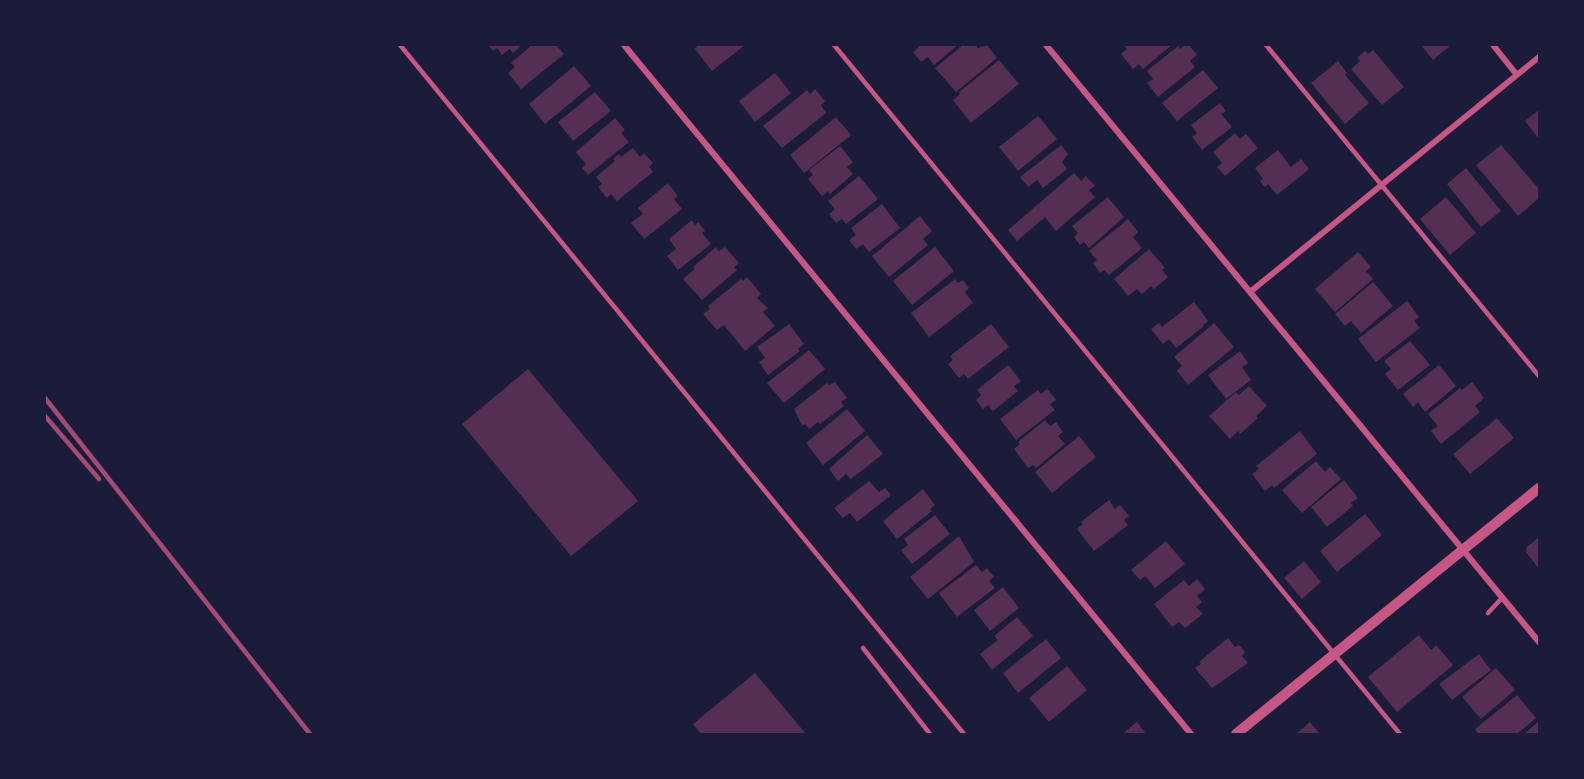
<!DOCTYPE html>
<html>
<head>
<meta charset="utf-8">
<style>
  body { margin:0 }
  #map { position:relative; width:1584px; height:779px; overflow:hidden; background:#1b1b3a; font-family:Georgia,serif }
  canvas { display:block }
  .frame { position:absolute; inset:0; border:46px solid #1b1b3a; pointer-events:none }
</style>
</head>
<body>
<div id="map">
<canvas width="1584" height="779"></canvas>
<div class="frame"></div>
</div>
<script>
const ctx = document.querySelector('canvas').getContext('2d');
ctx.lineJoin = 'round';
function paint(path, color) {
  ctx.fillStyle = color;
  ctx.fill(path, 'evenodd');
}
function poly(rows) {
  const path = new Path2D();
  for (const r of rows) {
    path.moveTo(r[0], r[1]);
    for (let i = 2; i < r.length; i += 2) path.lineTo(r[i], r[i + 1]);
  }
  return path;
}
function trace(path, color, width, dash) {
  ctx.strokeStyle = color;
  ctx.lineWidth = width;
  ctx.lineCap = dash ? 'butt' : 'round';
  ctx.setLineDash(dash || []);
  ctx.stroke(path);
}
paint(poly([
  [488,45,522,45,513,53,510,49,502,55,497,48,493,51],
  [532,45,556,45,564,54,521,89,508,73,515,67,511,63],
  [698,45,745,45,712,71,695,49],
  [917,45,958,45,934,65,928,57,921,62,913,52,919,47],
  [963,45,976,45,978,48,987,45,997,58,956,92,935,68],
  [1123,45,1172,45,1143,69,1139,64,1133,69,1121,54,1127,49],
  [1185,45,1189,45,1197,55,1190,61,1195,67,1158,97,1147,83,1153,79,1147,71,1178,46,1180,49],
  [1421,45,1451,45,1433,60],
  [1373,50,1404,87,1382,105,1351,69,1360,61,1357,58,1365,51,1368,54],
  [999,60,1019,84,971,123,953,100,960,94,959,92],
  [1338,61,1347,73,1345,75,1369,103,1345,124,1311,83],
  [574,66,591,86,545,124,529,104],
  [1203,70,1218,88,1177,121,1162,103],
  [775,73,791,93,755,122,739,101],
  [815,89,825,101,821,105,826,113,782,148,763,126,807,90,810,94],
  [595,92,611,111,573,141,558,122],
  [1220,103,1226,111,1221,114,1232,127,1202,150,1192,137,1197,133,1191,125],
  [1539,110,1539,139,1525,121],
  [1038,116,1057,139,1018,171,999,147],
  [836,117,851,135,804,173,790,155],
  [615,118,625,130,621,133,629,142,588,175,582,168,586,164,576,152],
  [1235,133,1240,139,1246,134,1258,148,1225,176,1217,167,1222,163,1213,152],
  [1061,145,1068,154,1062,162,1067,169,1043,188,1037,180,1028,187,1020,177],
  [1501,145,1539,189,1539,198,1518,216,1476,165],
  [840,146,853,162,847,167,853,174,830,194,828,191,822,196,808,179,813,175,809,170],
  [633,148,640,157,644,153,653,163,649,167,653,172,617,201,611,194,607,198,598,187,602,184,596,177,615,161,613,159,619,154,621,157],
  [1278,150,1291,167,1301,159,1309,169,1277,195,1268,184,1265,187,1260,181,1263,179,1255,168],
  [1466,168,1501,211,1481,227,1447,184],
  [1074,173,1081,181,1086,176,1095,186,1089,190,1095,197,1056,231,1045,217,1017,241,1008,230],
  [859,176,878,199,846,224,842,219,836,223,829,214,835,209,828,201],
  [668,183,678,196,674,199,682,209,644,239,631,223,643,214,638,208],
  [1108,197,1124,217,1089,248,1084,242,1080,245,1074,237,1078,233,1072,226],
  [1446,197,1476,233,1450,255,1420,219],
  [882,204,900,228,869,252,863,244,856,249,849,240,856,235,851,228],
  [920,216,932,231,923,239,928,245,889,277,872,256],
  [1128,219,1138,232,1133,237,1142,248,1109,275,1104,270,1100,273,1093,263,1097,260,1089,251],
  [692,220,695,225,698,222,705,231,702,233,711,244,678,270,667,256,676,249,669,239],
  [716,247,719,251,725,247,739,263,734,267,737,270,702,300,683,279,695,269,693,267],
  [935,247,954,271,912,305,893,281],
  [1149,249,1165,268,1162,270,1168,277,1154,289,1151,286,1142,294,1137,289,1128,296,1114,279],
  [1358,252,1371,267,1366,271,1373,279,1335,312,1315,289],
  [747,277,761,294,757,298,768,308,763,312,775,326,745,351,724,325,717,330,703,314,710,309,708,306,741,279,743,281],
  [955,279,958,283,963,280,969,288,965,292,973,303,929,337,911,313],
  [1373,282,1393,306,1361,333,1351,321,1345,326,1335,314],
  [1407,301,1419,317,1414,321,1420,328,1376,362,1358,339],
  [1194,302,1208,321,1203,325,1204,326,1176,348,1169,339,1163,344,1151,329,1159,323,1162,327],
  [1214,323,1234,347,1188,385,1177,371,1182,366,1174,357],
  [789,324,804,344,798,349,800,351,768,375,759,362,765,358,757,347],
  [991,324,1009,347,968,379,964,374,959,378,948,364,953,360,950,356],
  [1410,341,1430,365,1398,390,1385,374,1391,369,1384,361],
  [809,350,825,369,784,403,767,383],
  [1240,351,1248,363,1242,367,1251,380,1226,399,1208,375],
  [1008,365,1021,381,1014,386,1018,391,993,411,988,405,983,409,976,400,981,395,977,390],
  [1439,365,1456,386,1425,412,1418,402,1413,407,1403,394],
  [528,369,638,501,571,556,462,424],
  [835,382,847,398,841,402,844,406,820,424,818,422,809,429,805,424,802,426,794,409,827,383,829,385],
  [1472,382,1484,398,1475,406,1480,412,1441,444,1431,431,1438,426,1428,414,1460,388,1462,390],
  [1249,386,1267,406,1256,416,1258,418,1240,434,1238,431,1230,439,1209,416,1236,392,1239,395],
  [1047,389,1056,400,1050,404,1055,410,1016,440,1000,419,1038,390,1041,394],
  [847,409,865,431,823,465,806,443],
  [1497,418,1514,438,1470,474,1453,454],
  [1045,420,1050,426,1056,422,1063,432,1058,436,1065,444,1036,468,1033,465,1028,468,1014,449,1020,444,1018,442],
  [1300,431,1317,454,1274,488,1272,485,1265,491,1252,474,1259,469,1256,466],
  [867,435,883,454,851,479,846,474,838,481,829,469],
  [1079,436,1096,457,1052,493,1035,472],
  [1316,461,1325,472,1330,467,1341,479,1302,513,1282,490],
  [1344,480,1358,498,1351,503,1353,506,1327,527,1311,507],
  [869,481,879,492,885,488,891,495,857,522,850,513,843,518,834,508],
  [923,489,935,505,930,509,932,511,897,539,883,521],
  [1109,500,1115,509,1120,505,1129,516,1124,520,1128,525,1094,551,1077,529,1083,524,1081,522],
  [1365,514,1382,535,1337,572,1320,551],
  [935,515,950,534,912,564,901,550,908,545,904,539],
  [959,536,974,562,928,599,910,577],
  [1539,537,1539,569,1526,552,1527,547],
  [1166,541,1185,564,1155,588,1145,576,1140,580,1131,570],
  [1304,561,1321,582,1302,599,1284,578],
  [976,565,982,572,987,568,994,577,989,581,995,588,957,617,939,593],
  [1197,579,1205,589,1197,596,1202,602,1196,607,1203,614,1185,628,1179,622,1172,627,1154,604,1184,580,1189,586],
  [1003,587,1019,608,990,631,974,610],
  [1017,617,1033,636,992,670,980,654,998,640,994,636],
  [1419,635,1431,650,1436,645,1453,665,1397,712,1368,677],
  [1228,638,1235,647,1239,645,1245,652,1242,656,1248,663,1212,688,1195,668,1201,664,1199,662],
  [1046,639,1061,658,1018,693,1003,673],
  [1479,654,1491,670,1452,700,1439,684],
  [1067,666,1087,690,1049,722,1029,698],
  [1496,668,1515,690,1481,719,1462,697],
  [755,673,806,734,701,734,693,724],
  [1517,695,1536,718,1517,734,1476,734,1478,733,1475,729],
  [1539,721,1539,734,1524,734],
  [1137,722,1146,734,1122,734],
  [1310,722,1320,734,1296,734]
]), '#542f53');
trace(poly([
  [400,45,964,734],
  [834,45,1400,734],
  [1266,45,1539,376],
  [1488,613,1502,598],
  [863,648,930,734]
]), '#c65784', 4.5);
trace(poly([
  [624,45,1191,734],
  [1046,45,1539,642],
  [1493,45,1517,75],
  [1250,292,1539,57]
]), '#c65784', 6);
trace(poly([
  [1236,734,1539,488]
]), '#c65784', 10);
trace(poly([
  [45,398,310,734],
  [45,416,99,479]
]), '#a44b75', 4.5);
</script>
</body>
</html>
